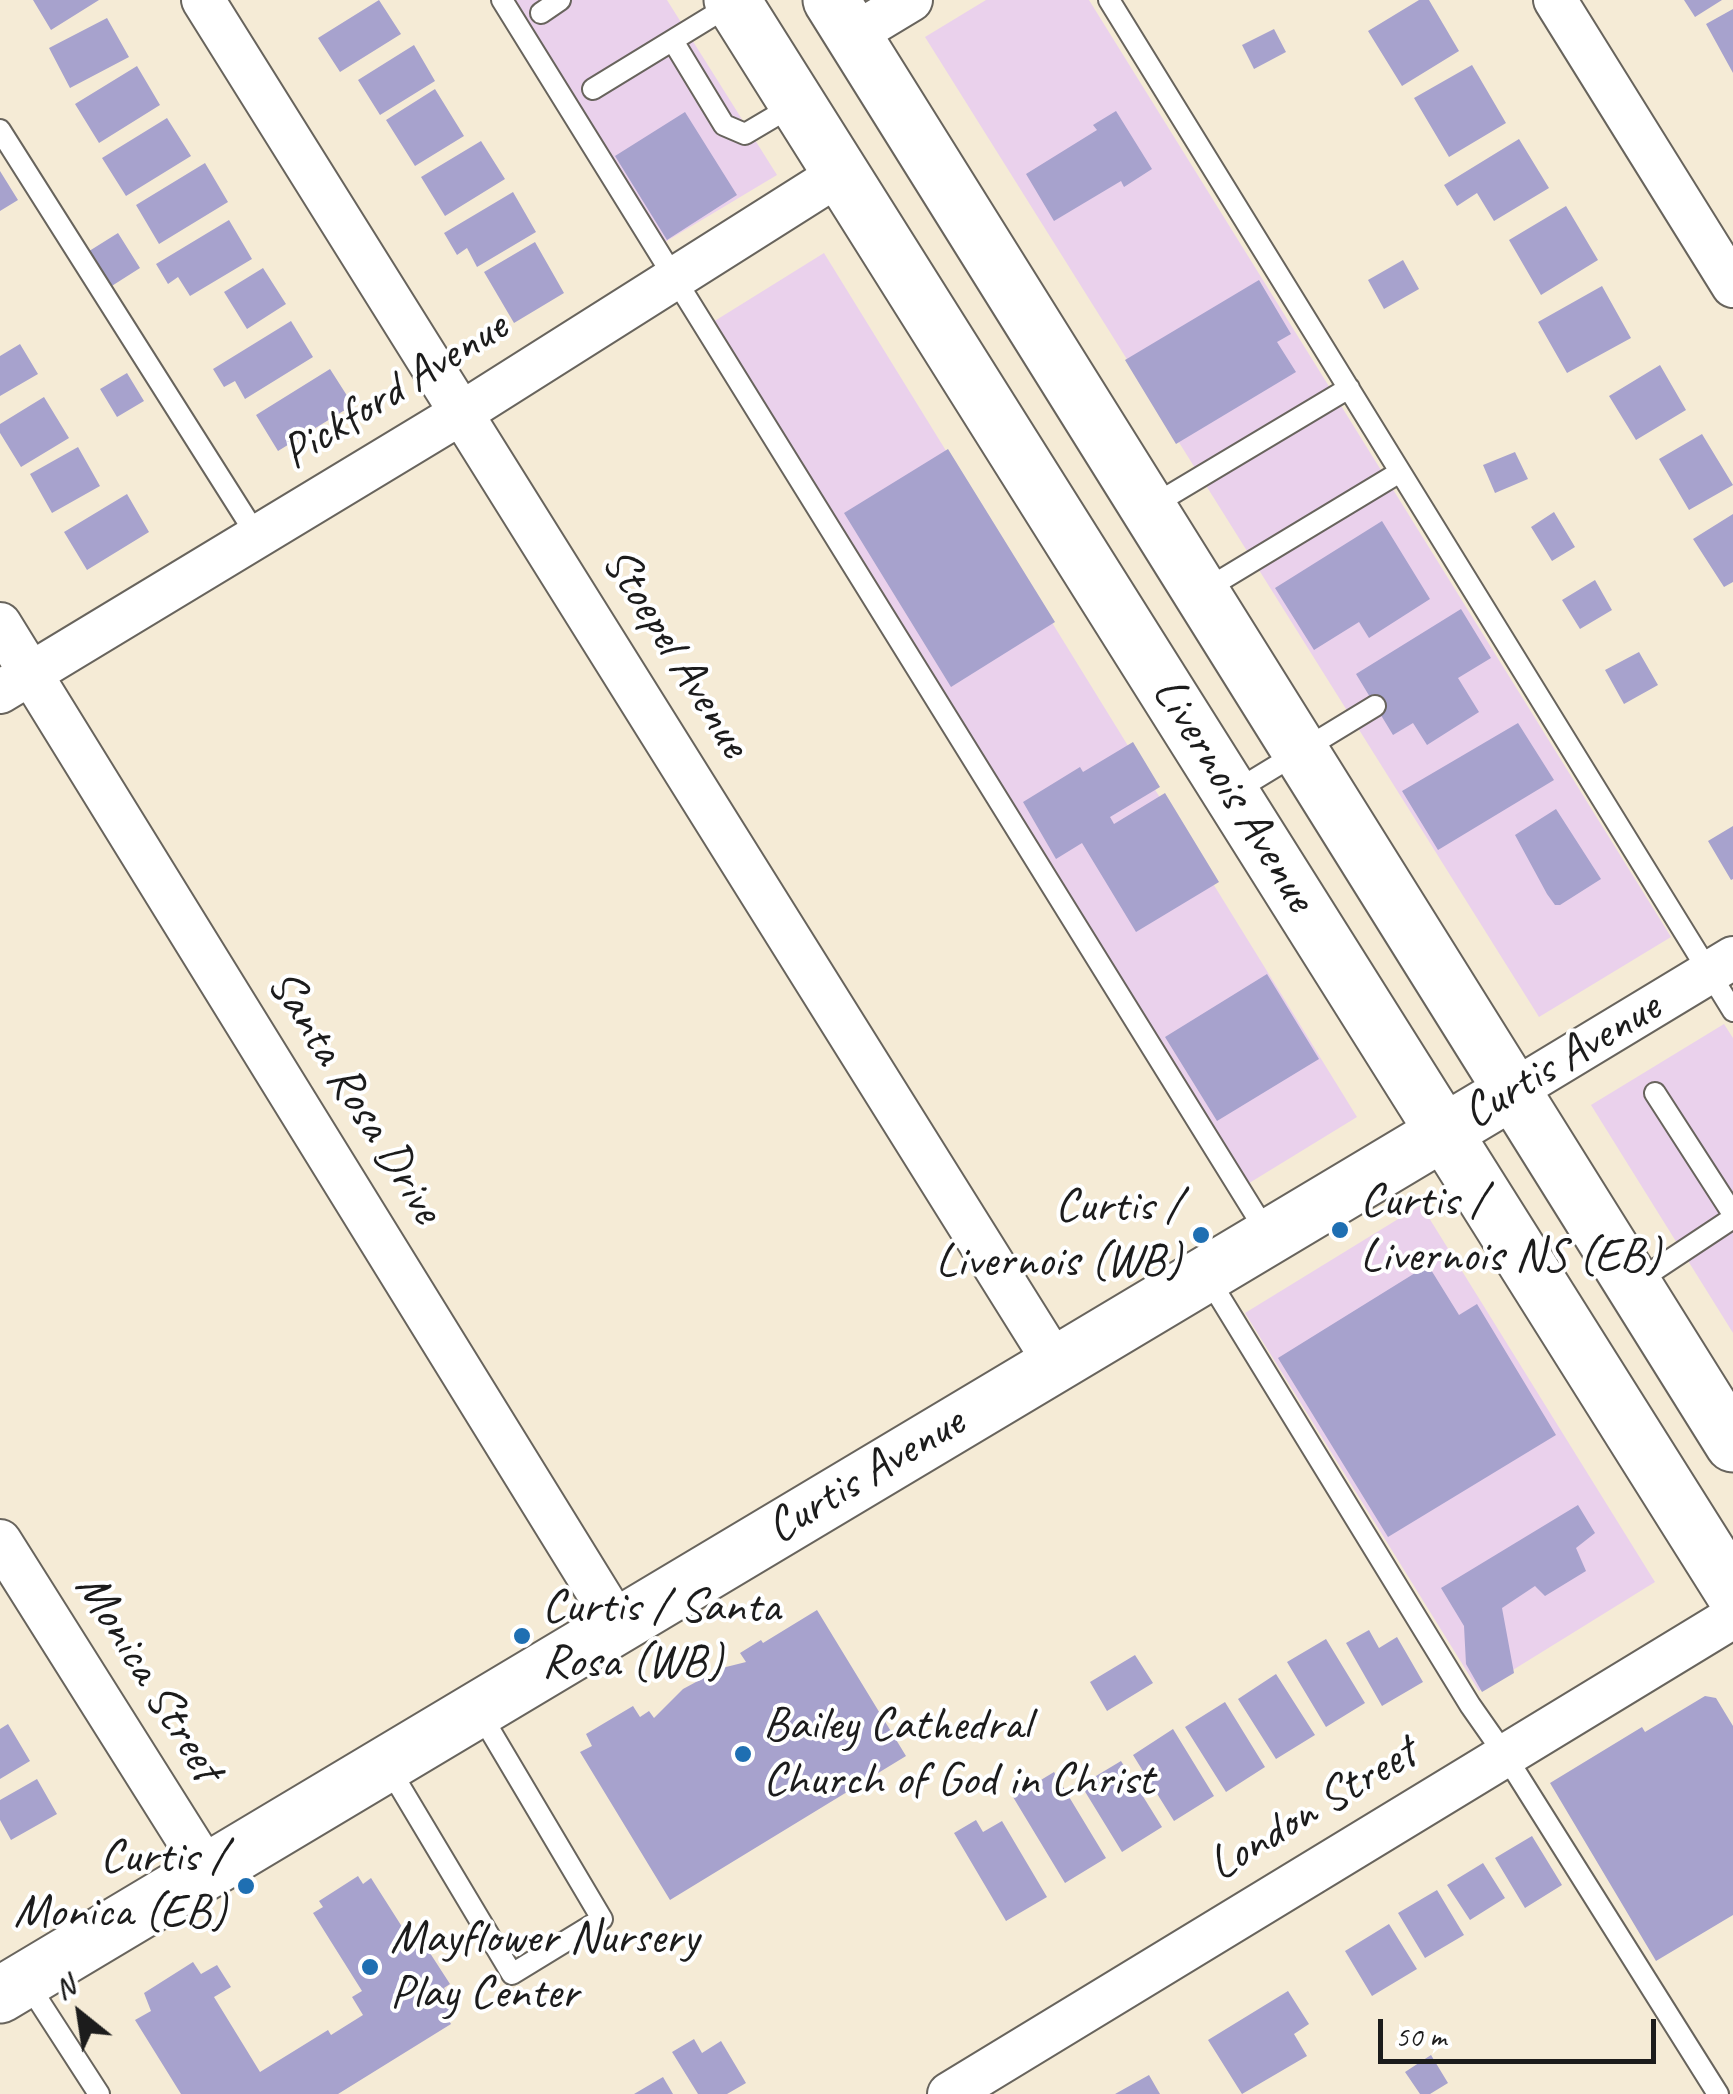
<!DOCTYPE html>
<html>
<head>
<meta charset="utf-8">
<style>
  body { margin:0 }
  #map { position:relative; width:1733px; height:2094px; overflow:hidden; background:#f5ebd6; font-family:Caveat,sans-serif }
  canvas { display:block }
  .north { position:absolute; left:30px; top:1964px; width:100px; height:100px; -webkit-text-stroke:8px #fff; paint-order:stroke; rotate:330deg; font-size:28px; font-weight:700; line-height:40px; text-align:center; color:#1c1c1c }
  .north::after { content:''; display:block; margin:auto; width:35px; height:45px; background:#1c1c1c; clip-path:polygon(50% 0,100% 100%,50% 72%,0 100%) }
  .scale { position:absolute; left:1378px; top:2019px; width:278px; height:45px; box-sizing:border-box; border:5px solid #1c1c1c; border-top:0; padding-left:12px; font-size:30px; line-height:35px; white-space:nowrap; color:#1c1c1c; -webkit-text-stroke:8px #fff; paint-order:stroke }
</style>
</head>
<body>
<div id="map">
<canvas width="1733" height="2094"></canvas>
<div class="north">N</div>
<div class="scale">50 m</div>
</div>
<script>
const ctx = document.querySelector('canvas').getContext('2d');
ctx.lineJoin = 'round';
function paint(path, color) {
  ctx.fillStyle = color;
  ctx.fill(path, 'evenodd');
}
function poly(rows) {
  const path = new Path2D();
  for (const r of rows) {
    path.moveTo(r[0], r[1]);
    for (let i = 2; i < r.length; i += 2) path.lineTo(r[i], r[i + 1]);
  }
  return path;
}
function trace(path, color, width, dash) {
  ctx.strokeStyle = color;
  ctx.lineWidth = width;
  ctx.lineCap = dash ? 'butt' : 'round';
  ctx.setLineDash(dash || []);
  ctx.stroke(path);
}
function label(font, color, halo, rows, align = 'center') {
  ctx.font = font + ' Caveat,sans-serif';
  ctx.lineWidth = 8;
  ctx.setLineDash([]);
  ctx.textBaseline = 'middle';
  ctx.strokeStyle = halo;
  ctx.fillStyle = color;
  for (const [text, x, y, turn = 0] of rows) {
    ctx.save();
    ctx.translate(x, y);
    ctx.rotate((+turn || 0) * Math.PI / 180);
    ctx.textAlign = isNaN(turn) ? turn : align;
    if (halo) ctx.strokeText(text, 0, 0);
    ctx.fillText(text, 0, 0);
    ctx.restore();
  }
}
paint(poly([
  [514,0,667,0,777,175,665,242],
  [986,0,1089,0,1671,937,1539,1017,925,37],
  [824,253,1357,1117,1246,1185,713,322],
  [1724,1024,1733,1038,1733,1333,1591,1105],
  [1421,1205,1655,1582,1479,1691,1245,1313]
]), '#ead1ec');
paint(poly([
  [33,0,99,0,51,30],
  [379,0,401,34,340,72,318,38],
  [1419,0,1429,0,1459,51,1402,86,1368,31],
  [1684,0,1722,0,1695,17],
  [1733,9,1733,73,1706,24],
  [107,18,129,57,70,88,49,48],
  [1274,29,1286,52,1254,69,1242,45],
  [414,45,435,81,380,115,358,80],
  [1472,65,1506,123,1449,157,1414,98],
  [137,66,160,105,99,143,75,104],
  [435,89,464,136,415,166,386,120],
  [1116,111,1152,169,1124,187,1121,181,1054,221,1026,174,1097,130,1093,125],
  [685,112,737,195,667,240,615,156],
  [167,118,191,156,126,196,102,158],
  [1519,139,1549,188,1494,221,1477,193,1457,206,1444,185],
  [481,141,505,179,445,216,421,177],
  [205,163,228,202,159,244,136,205],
  [0,171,18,200,0,211],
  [513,192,536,232,477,267,467,248,457,255,444,233],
  [1566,206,1598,260,1541,295,1509,240],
  [229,220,252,259,190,296,178,277,168,284,156,264],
  [118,233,140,268,107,289,86,253],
  [535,242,564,293,514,323,484,272],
  [1403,260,1419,289,1384,309,1368,280],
  [263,268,286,304,247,329,224,292],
  [1259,280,1291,334,1277,342,1296,372,1176,444,1125,360],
  [1602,286,1631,338,1567,373,1538,322],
  [291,321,313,357,245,399,235,381,224,387,213,369],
  [20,344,38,374,0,396,0,356],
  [1660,365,1686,410,1636,440,1609,396],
  [330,369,353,405,278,451,256,415],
  [127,373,144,401,117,417,100,389],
  [44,397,69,438,21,467,0,433,0,424],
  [1702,434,1733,485,1689,510,1659,459],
  [78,447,100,486,52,513,30,474],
  [948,449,1055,622,951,687,844,513],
  [1515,452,1528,479,1495,493,1483,465],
  [127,494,149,532,87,570,64,532],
  [1554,512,1575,547,1552,561,1531,527],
  [1733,514,1733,582,1724,587,1693,539],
  [1382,521,1430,599,1369,638,1359,622,1314,650,1275,588],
  [1595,580,1612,610,1580,629,1562,600],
  [1461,609,1491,658,1458,678,1479,712,1427,745,1413,723,1393,735,1356,674],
  [1639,652,1658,685,1624,704,1605,670],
  [1518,723,1554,780,1438,850,1402,791],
  [1133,742,1160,787,1110,817,1114,824,1165,793,1219,882,1136,932,1082,843,1056,859,1023,802,1080,767,1083,772],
  [1556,809,1601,879,1560,905,1555,905,1547,894,1515,835],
  [1733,826,1733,879,1731,880,1708,841],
  [1267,974,1319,1059,1217,1121,1165,1037],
  [1428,1265,1459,1315,1477,1304,1556,1435,1388,1537,1278,1358],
  [1578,1505,1595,1533,1576,1548,1586,1571,1545,1596,1535,1586,1502,1608,1514,1673,1482,1692,1466,1664,1464,1626,1441,1588],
  [817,1610,906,1756,670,1900,580,1752,592,1746,586,1734,633,1706,640,1717,649,1711,654,1718,683,1689,722,1668,746,1662,740,1653,761,1640,763,1643],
  [1369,1630,1379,1648,1397,1637,1423,1682,1382,1706,1346,1643],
  [1326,1639,1365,1703,1326,1727,1287,1662],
  [1135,1655,1153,1683,1107,1711,1090,1682],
  [1276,1674,1315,1735,1276,1759,1238,1699],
  [1705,1696,1716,1698,1733,1726,1733,1915,1656,1961,1550,1783,1642,1727,1645,1732],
  [1225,1702,1265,1767,1226,1792,1185,1727],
  [8,1724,30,1761,0,1779,0,1729],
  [1173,1729,1214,1796,1174,1821,1133,1755],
  [1121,1761,1162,1827,1122,1852,1081,1785],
  [1054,1772,1106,1858,1065,1883,1013,1797],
  [37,1779,57,1814,11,1840,0,1820,0,1800],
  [976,1820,983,1832,1002,1821,1047,1897,1006,1921,954,1833],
  [1532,1836,1562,1885,1525,1908,1495,1858],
  [1483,1863,1505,1898,1470,1920,1447,1885],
  [358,1876,363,1884,371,1878,420,1955,428,1950,450,1984,444,1988,455,2007,445,2014,451,2024,338,2094,181,2094,135,2020,151,2011,144,1993,193,1962,201,1974,217,1965,231,1987,214,1997,260,2072,328,2030,331,2035,363,2015,352,1997,362,1991,313,1913,323,1907,319,1901],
  [1437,1890,1464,1935,1425,1958,1398,1913],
  [1389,1924,1417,1969,1372,1996,1345,1951],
  [1288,1991,1309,2024,1294,2034,1307,2056,1242,2094,1208,2040],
  [694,2039,702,2053,721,2041,746,2083,727,2094,698,2094,672,2052],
  [1431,2055,1448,2083,1430,2094,1420,2094,1405,2072],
  [1149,2075,1160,2094,1115,2094],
  [663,2077,673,2094,634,2094]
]), '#a7a2cd');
const lane = poly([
  [502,0,1267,1233],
  [1109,0,1733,1011],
  [541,13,560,0],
  [673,41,724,125,745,134,794,105],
  [593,89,732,4],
  [0,130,257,536],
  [1150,507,1349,388],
  [1203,591,1400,472],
  [1232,793,1375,706],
  [1655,1093,1733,1214],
  [1208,1278,1470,1705,1505,1755,1718,2094],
  [1635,1283,1733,1218],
  [387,1765,512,1974,602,1919,478,1710],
  [26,1981,99,2094]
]);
const street = poly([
  [203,0,1055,1363],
  [1555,0,1733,286],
  [853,35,911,0],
  [0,624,618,1625],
  [0,692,463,412,841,173],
  [1513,1091,1733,958],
  [0,1541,207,1870],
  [949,2094,1733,1617]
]);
const secondary = poly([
  [732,0,1733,1592],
  [831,0,1733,1444],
  [0,1995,1513,1091]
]);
trace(lane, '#68645d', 24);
trace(street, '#68645d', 46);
trace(secondary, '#68645d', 59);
trace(lane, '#fff', 20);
trace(street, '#fff', 42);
trace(secondary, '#fff', 55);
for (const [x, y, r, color] of [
  [1340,1230,10,"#1f6fb2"],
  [1201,1235,10,"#1f6fb2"],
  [522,1636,10,"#1f6fb2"],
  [743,1754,10,"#1f6fb2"],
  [246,1886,10,"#1f6fb2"],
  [370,1967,10,"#1f6fb2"]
]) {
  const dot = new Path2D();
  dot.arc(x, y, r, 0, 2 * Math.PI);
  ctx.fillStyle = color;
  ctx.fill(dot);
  trace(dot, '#fff', 4);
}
label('48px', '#1c1c1c', '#fff', [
  ["Pickford Avenue",395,391,-32],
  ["Stoepel Avenue",675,653,58],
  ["Livernois Avenue",1233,795,58],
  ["Curtis Avenue",1562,1061,-31],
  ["Santa Rosa Drive",354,1097,58],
  ["Curtis Avenue",866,1476,-31],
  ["Monica Street",148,1678,58],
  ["London Street",1313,1810,-31]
]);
label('48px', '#1c1c1c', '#fff', [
  ["Curtis /",1360,1202],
  ["Livernois NS (EB)",1360,1257],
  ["Curtis /",1181,1207,"right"],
  ["Livernois (WB)",1181,1262,"right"],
  ["Curtis / Santa",542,1608],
  ["Rosa (WB)",542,1663],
  ["Bailey Cathedral",763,1726],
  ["Church of God in Christ",763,1781],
  ["Curtis /",226,1858,"right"],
  ["Monica (EB)",226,1913,"right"],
  ["Mayflower Nursery",390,1939],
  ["Play Center",390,1994]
], 'left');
</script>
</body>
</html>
